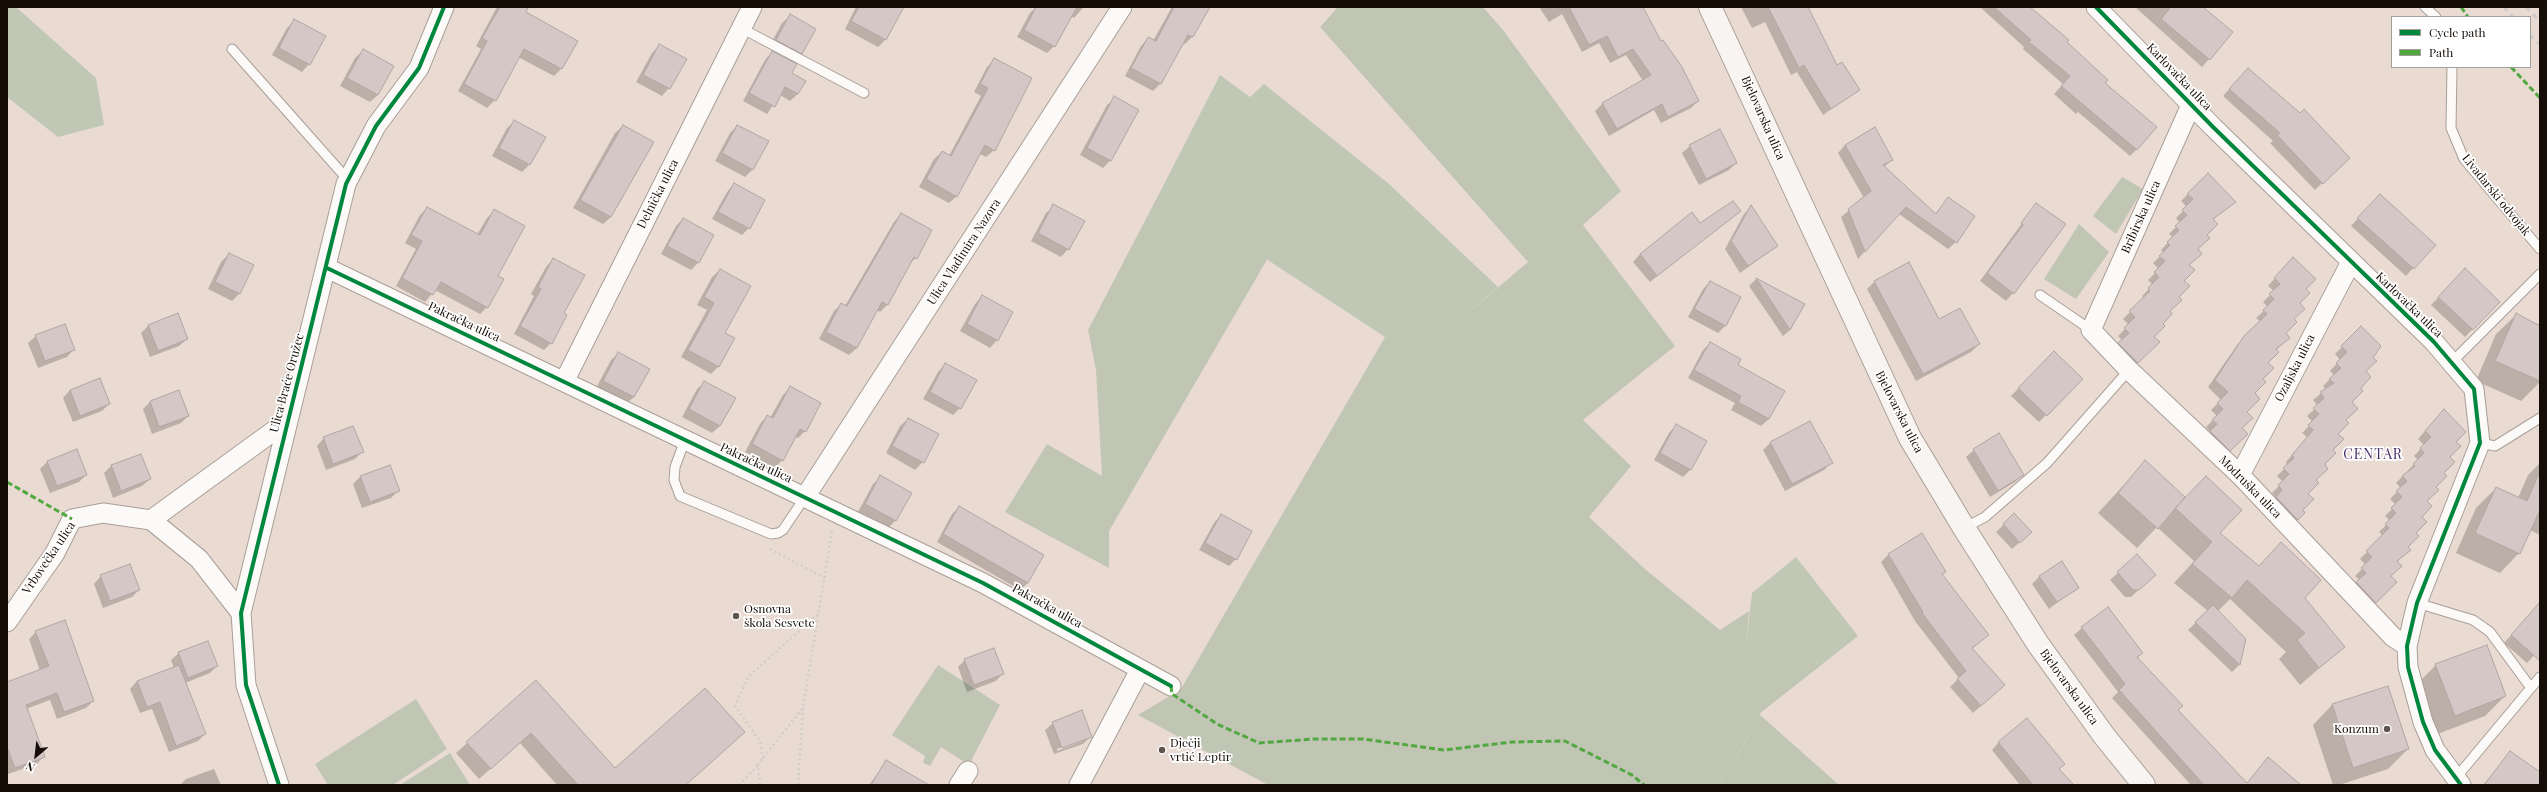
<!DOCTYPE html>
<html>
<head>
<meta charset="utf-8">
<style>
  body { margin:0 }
  #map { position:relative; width:2547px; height:792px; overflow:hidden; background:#eadbd2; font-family:"Playfair Display",serif }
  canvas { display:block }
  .frame { position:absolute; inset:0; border:8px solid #160d07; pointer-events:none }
  .legend { position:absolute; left:2391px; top:16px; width:140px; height:52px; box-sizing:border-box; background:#fff; border:1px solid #a29e9c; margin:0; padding:5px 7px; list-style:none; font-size:12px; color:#160d07 }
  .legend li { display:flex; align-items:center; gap:8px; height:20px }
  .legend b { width:20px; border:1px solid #a29e9c }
  .north { position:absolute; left:16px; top:736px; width:40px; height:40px; -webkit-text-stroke:3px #fff; paint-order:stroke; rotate:208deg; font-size:11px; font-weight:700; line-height:16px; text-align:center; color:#160d07 }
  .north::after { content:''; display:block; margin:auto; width:14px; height:18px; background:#160d07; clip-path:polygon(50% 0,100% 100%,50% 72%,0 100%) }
</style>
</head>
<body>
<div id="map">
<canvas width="2547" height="792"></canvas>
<div class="frame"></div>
<ul class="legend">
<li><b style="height:5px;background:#00873e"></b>Cycle path</li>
<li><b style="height:5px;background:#51a841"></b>Path</li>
</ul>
<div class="north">N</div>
</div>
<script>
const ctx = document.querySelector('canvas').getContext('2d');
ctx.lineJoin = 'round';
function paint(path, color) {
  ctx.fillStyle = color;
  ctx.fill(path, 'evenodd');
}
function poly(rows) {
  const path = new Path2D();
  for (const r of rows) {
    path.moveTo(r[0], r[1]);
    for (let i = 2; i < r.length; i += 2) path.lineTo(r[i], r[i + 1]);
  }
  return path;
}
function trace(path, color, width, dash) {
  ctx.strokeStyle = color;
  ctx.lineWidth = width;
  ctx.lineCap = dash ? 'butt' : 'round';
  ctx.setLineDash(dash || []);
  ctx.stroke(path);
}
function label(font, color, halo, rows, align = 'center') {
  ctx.font = font + ' "Playfair Display",serif';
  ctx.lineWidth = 3.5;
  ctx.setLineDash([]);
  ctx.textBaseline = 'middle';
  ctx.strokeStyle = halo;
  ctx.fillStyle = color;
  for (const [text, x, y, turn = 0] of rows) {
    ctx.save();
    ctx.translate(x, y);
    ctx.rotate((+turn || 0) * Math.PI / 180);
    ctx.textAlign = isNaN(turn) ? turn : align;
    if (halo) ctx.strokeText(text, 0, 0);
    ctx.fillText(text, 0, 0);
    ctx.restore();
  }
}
paint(poly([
  [1338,7,1483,7,1503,30,1621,191,1583,225,1675,346,1583,420,1631,466,1589,517,1646,570,1720,630,1749,611,1744,673,1800,646,1820,666,1759,714,1839,785,1718,785,1755,727,1653,781,1652,785,1268,785,1138,715,1181,689,1385,337,1425,350,1528,262,1320,27],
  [2122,177,2143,189,2116,234,2093,216],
  [1161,190,1268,258,1109,531,1109,568,1005,512,1047,444,1102,476,1096,370,1088,330],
  [2079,224,2109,252,2076,299,2044,279],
  [938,665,1000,705,969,765,941,747,930,766,923,763,925,756,892,735],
  [416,699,447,749,393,785,328,785,315,764],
  [450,753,470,785,400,785]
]), '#c1c6b4');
paint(poly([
  [7,7,16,7,96,78,104,125,58,137,7,97],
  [1220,75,1250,97,1264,84,1388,183,1498,287,1425,351,1385,337,1161,190],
  [1796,557,1858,636,1820,666,1800,647,1787,683,1743,673,1752,593],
  [1704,681,1724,692,1755,727,1718,785,1652,785,1653,781,1635,758]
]), '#c1c7b5');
paint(poly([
  [497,7,527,7,524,13,576,41,561,69,554,76,518,57,495,100,487,108,458,91,481,49,476,46],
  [856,7,903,7,885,40,878,47,845,29],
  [1036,7,1084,7,1074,18,1071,16,1054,46,1047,53,1017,37,1030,13],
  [1172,7,1200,7,1206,11,1192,37,1185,44,1183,43,1160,84,1153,91,1125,76,1141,46,1148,38,1153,41],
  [1539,7,1642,7,1660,43,1698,101,1691,108,1661,123,1654,110,1609,136,1595,111,1602,104,1643,81,1626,55,1610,63,1599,43,1582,52,1562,14,1549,22],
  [1741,7,1807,7,1837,66,1859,90,1823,115,1797,72,1791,75,1765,22,1752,28],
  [1980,7,2028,7,2104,83,2137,149,2130,156,2078,112,2076,114,2054,94,2063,84,2023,49,2024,47],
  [2135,7,2201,7,2232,33,2202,67],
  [790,16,802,53,794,60,769,47,782,23],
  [295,20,309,64,302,72,272,55,287,28],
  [659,46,669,88,662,96,636,82,652,53],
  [363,51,378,95,370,102,340,86,355,58],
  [772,52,791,73,798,94,790,101,780,95,767,114,743,101,765,60],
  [995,59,994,150,986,157,980,154,957,196,949,203,919,187,934,159,942,152,949,156,981,96,974,92,987,67],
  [2241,76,2349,157,2315,190,2270,143,2273,141,2223,96],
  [1115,98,1111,160,1103,168,1080,155,1107,105],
  [515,121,544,137,529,165,522,172,492,156,507,128],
  [623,126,611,217,603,224,573,208,615,133],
  [737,126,752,170,745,177,715,161,730,133],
  [1845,145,1892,160,1884,167,1935,214,1948,199,1956,242,1948,249,1899,214,1858,259,1841,217,1864,198,1838,153],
  [1690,146,1736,163,1729,170,1699,185,1682,153],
  [2208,174,2235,202,2212,220,2188,265,2178,297,2153,337,2158,342,2130,370,2112,350,2122,340,2118,336,2129,325,2123,319,2144,298,2142,296,2153,285,2148,280,2159,269,2153,263,2164,253,2161,250,2173,237,2169,234,2180,223,2176,218,2187,207,2181,201],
  [734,184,749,228,742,235,712,219,727,192],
  [2372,203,2434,245,2406,276,2351,226],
  [2036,204,2013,293,2006,301,1980,281],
  [1054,206,1068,249,1061,257,1031,241,1046,213],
  [1751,207,1777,246,1740,273,1725,249,1744,214],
  [427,208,477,235,487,218,494,211,497,277,487,307,480,314,435,290,425,302,396,286,416,249,405,243,420,215],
  [1739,211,1650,282,1633,262,1640,254,1700,224],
  [901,214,916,258,908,265,887,305,880,312,877,310,857,348,849,355,819,339,834,311,842,304,845,306,894,222],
  [683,219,713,235,698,263,691,270,661,254,676,226],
  [229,254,252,266,239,294,232,301,208,289,221,262],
  [2293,258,2305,289,2284,333,2289,338,2276,350,2267,363,2253,393,2241,428,2246,434,2223,457,2203,439,2210,432,2206,427,2217,416,2211,410,2221,400,2208,387,2237,345,2261,322,2256,318,2268,307,2263,302,2274,291,2268,286],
  [553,259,551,343,544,350,514,334,534,296,531,294,546,267],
  [720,270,724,334,719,366,711,374,681,357,707,310,697,305,712,277],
  [2465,270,2499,302,2465,337,2431,305],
  [1756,279,1803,304,1790,330,1783,336,1749,286],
  [1710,282,1740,298,1725,326,1718,333,1688,317,1703,289],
  [1874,282,1939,320,1979,344,1971,352,1916,381,1867,289],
  [982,296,997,340,990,348,960,331,975,304],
  [177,314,187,339,179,346,150,357,141,333,148,326],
  [2516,315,2540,325,2540,382,2521,401,2476,381,2496,334],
  [2361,328,2365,371,2359,388,2351,402,2332,450,2307,494,2301,510,2304,513,2290,527,2269,504,2276,498,2272,493,2283,482,2277,476,2287,466,2286,462,2307,437,2302,433,2313,422,2307,416,2318,406,2313,400,2326,389,2323,386,2334,375,2330,371,2340,360,2335,354],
  [36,336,74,349,67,357,38,368,28,343],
  [1710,343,1737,365,1769,419,1761,426,1731,410,1735,403,1688,378,1703,350],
  [2054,352,2082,379,2039,422,2011,396],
  [619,353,649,369,634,397,626,404,596,388,611,360],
  [945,364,960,408,953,415,923,399,938,372],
  [705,382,720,426,712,433,682,417,697,389],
  [790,388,805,431,798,438,795,437,782,460,775,468,745,452,760,424,767,416,770,418,783,395],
  [70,390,109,404,102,411,73,422,63,398],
  [179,391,188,416,181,423,152,434,143,409,150,402],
  [2437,417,2455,442,2443,473,2426,501,2415,533,2407,547,2409,550,2397,562,2390,576,2395,582,2368,609,2350,590,2360,580,2355,576,2366,565,2360,559,2383,536,2379,532,2390,521,2385,516,2396,505,2390,499,2401,488,2396,483,2418,460,2414,456,2424,445,2418,439],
  [908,419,938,435,923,462,915,470,886,453,900,426],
  [1810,422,1831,463,1824,470,1785,491,1763,450,1770,443],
  [1676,425,1691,469,1683,477,1654,460,1669,433],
  [324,438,362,452,355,459,326,470,317,446],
  [1974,450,2023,475,2015,482,1990,497,1966,457],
  [48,461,86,475,79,482,50,493,40,469],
  [2145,462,2181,500,2259,567,2344,647,2300,685,2279,659,2286,652,2230,599,2218,611,2245,639,2239,665,2232,672,2188,630,2208,611,2174,583,2194,561,2157,527,2137,548,2098,513],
  [2540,463,2540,535,2530,530,2519,553,2500,573,2456,553,2476,508,2496,488,2518,498,2528,475],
  [111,466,150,479,142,486,113,498,104,473],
  [360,477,399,490,391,498,362,508,353,484],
  [881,477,895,521,888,528,858,512,873,484],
  [959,507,1028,583,1020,590,937,542,952,514],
  [1221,515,1236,559,1229,566,1199,550,1214,523],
  [2014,515,2031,532,2012,549,1996,532],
  [1889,554,1944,572,1942,575,1988,635,1972,649,2004,685,1973,713,1950,687,1959,678,1915,621,1881,562],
  [2118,573,2147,582,2131,597,2125,597,2110,580],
  [101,576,139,590,132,597,103,608,94,584],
  [2040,576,2078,587,2049,609,2032,584],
  [2540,612,2540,649,2527,663,2504,643,2529,616],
  [65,621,93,701,86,708,57,719,50,700,26,709,44,756,37,764,8,774,7,683,40,671,29,639,36,632],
  [2082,628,2142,653,2137,658,2177,710,2246,784,2261,766,2283,785,2191,785,2112,698,2118,692,2074,635],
  [179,653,217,666,210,673,185,683,205,734,198,741,169,752,152,709,140,713,130,689,137,681,174,668,171,660],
  [965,660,1003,673,996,681,967,692,958,667],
  [2436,665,2505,696,2485,716,2435,735,2416,685],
  [536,682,615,770,685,785,557,785,520,743,479,779,456,753],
  [2332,705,2408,749,2388,769,2339,785,2333,785,2313,725],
  [1053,723,1091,736,1083,744,1054,754,1045,730],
  [1083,739,1083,741,1057,751,1057,749],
  [1999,742,2058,769,2073,785,2020,785,1992,750],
  [2510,753,2540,773,2540,785,2483,785],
  [887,761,924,785,869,785],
  [214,769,221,785,180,785,186,779]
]), '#0003');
const building = poly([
  [500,7,528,7,526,12,578,41,562,69,524,49,496,101,464,84,487,41,482,38,500,7],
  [859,7,904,7,886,40,851,21,859,7],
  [1036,7,1077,7,1055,47,1024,30,1036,7],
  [1174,7,1210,7,1193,37,1188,35,1161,84,1131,68,1148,37,1156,41,1174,7],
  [1569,7,1643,7,1661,41,1663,40,1682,67,1699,101,1668,117,1662,104,1617,129,1602,103,1651,75,1633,49,1618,57,1607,36,1589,45,1569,7],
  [1768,7,1808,7,1837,65,1842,62,1860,90,1831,109,1804,65,1799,68,1768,7],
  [1994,7,2030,7,2069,40,2067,42,2108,80,2105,83,2157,127,2137,150,2061,86,2070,76,2029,42,2031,40,1994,7],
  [2171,7,2203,7,2233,32,2210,60,2161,19,2171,7],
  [790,14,816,29,802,54,776,40,790,14],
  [294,19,326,36,310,65,279,48,294,19],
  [659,44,687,59,670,89,643,75,659,44],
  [363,49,394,66,378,95,347,78,363,49],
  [772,51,797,64,792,73,806,81,798,94,785,87,775,107,749,93,772,51],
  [994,58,1032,78,995,151,985,145,957,197,926,179,942,151,951,156,988,88,980,84,994,58],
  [2248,68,2300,113,2304,109,2350,158,2323,184,2277,135,2280,133,2229,89,2248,68],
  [1114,96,1139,110,1111,161,1087,148,1114,96],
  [514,120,546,137,530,165,499,148,514,120],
  [623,125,654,142,611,217,580,200,623,125],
  [737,125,769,141,753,170,722,153,737,125],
  [1875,127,1893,160,1883,165,1936,214,1948,197,1975,216,1957,243,1906,207,1865,252,1848,209,1871,191,1845,145,1875,127],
  [1720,129,1737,163,1706,179,1689,145,1720,129],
  [2208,173,2236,202,2213,219,2218,224,2207,235,2210,238,2198,249,2202,254,2189,265,2195,270,2184,281,2190,286,2179,297,2182,300,2170,311,2172,314,2163,324,2165,326,2154,337,2160,342,2138,363,2118,343,2129,333,2124,328,2135,317,2129,311,2150,291,2148,288,2159,277,2154,272,2165,261,2159,256,2170,245,2167,242,2179,230,2175,226,2187,215,2182,210,2193,199,2187,194,2208,173],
  [734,183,765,200,750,229,718,212,734,183],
  [2380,194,2436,245,2414,269,2357,218,2380,194],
  [1733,201,1741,211,1657,276,1640,254,1692,212,1700,223,1733,201],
  [2036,203,2066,224,2014,294,1987,273,2023,225,2021,223,2036,203],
  [1053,204,1085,221,1069,250,1038,233,1053,204],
  [1751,205,1778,246,1748,266,1731,241,1751,205],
  [427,207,480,235,494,209,525,226,498,276,504,279,488,308,441,282,433,295,402,278,422,241,411,235,427,207],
  [901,213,932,230,917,259,914,257,888,305,882,302,857,348,826,332,841,303,847,306,901,213],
  [683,218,714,235,699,263,667,246,683,218],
  [229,253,254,265,240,294,215,282,229,253],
  [2293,257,2316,279,2306,289,2310,293,2300,303,2305,309,2294,319,2297,322,2286,333,2290,338,2276,349,2279,352,2268,363,2274,368,2263,379,2266,382,2255,393,2260,399,2247,412,2253,418,2242,428,2248,434,2230,451,2210,431,2217,424,2212,420,2223,409,2217,403,2228,392,2215,380,2244,336,2267,314,2263,310,2274,299,2269,294,2280,284,2274,278,2293,257],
  [553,258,585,275,564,313,567,315,552,344,520,326,541,289,538,287,553,258],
  [1909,262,1939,319,1960,308,1980,344,1923,374,1874,281,1909,262],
  [2465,268,2500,302,2473,330,2438,297,2465,268],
  [720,269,751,286,725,333,735,338,719,367,688,350,714,303,704,297,720,269],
  [1756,278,1805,304,1790,330,1756,278],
  [1710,281,1741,297,1726,326,1694,309,1710,281],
  [982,295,1013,312,998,341,967,324,982,295],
  [178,313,188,339,158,351,148,325,178,313],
  [2516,313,2540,326,2540,381,2495,361,2516,313],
  [65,324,75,350,45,361,35,335,65,324],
  [2361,326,2381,346,2373,358,2377,361,2366,371,2371,377,2361,388,2363,391,2352,402,2358,409,2346,420,2349,423,2338,434,2344,439,2333,450,2336,453,2325,464,2328,469,2316,480,2319,483,2308,494,2314,499,2303,510,2305,513,2298,520,2276,497,2282,490,2278,485,2289,474,2283,468,2294,458,2292,455,2313,430,2308,425,2319,414,2313,408,2324,398,2320,392,2334,383,2329,379,2341,368,2336,363,2347,352,2341,346,2361,326],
  [1710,342,1741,359,1738,365,1785,391,1769,419,1738,402,1741,396,1694,370,1710,342],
  [2054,351,2083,379,2047,416,2018,388,2054,351],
  [618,352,650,369,634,397,603,381,618,352],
  [945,363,977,380,961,409,930,392,945,363],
  [100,378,110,404,80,416,70,390,100,378],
  [704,381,736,398,720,426,689,409,704,381],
  [790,386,821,403,806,432,800,429,783,461,752,444,767,415,773,418,790,386],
  [179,390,189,416,159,427,150,401,179,390],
  [2444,409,2466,432,2456,442,2461,446,2450,457,2455,462,2444,473,2447,476,2436,487,2439,490,2427,501,2432,506,2422,517,2427,522,2416,533,2419,536,2408,547,2411,550,2397,561,2402,566,2391,576,2397,582,2376,603,2356,582,2366,573,2361,568,2372,557,2366,551,2389,528,2385,524,2396,513,2391,508,2402,497,2396,491,2407,481,2402,476,2415,466,2413,464,2424,453,2420,448,2431,437,2425,431,2444,409],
  [908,418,939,434,924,463,892,446,908,418],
  [1810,421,1833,463,1792,484,1770,442,1810,421],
  [1676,424,1707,441,1691,470,1660,453,1676,424],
  [353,426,364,452,333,464,323,437,353,426],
  [1999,433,2024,475,1998,491,1973,449,1999,433],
  [77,449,87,475,57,486,47,461,77,449],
  [141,454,151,479,121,491,111,465,141,454],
  [2145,460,2185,497,2158,529,2118,493,2145,460],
  [390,465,400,491,370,502,360,476,390,465],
  [2540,471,2540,510,2520,554,2475,533,2496,487,2527,501,2540,471],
  [880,475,912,493,896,521,865,504,880,475],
  [2206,476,2242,510,2220,533,2259,566,2281,542,2321,580,2305,598,2345,647,2319,668,2297,640,2305,633,2247,580,2232,598,2192,564,2212,542,2175,508,2206,476],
  [959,506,1044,555,1028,583,943,534,959,506],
  [2014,513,2032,532,2020,543,2003,524,2014,513],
  [1221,514,1252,531,1237,560,1205,543,1221,514],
  [1922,533,1946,572,1942,574,1989,635,1972,648,2005,685,1981,706,1957,679,1966,671,1922,613,1923,612,1888,554,1922,533],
  [2137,554,2156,575,2139,590,2133,590,2117,572,2137,554],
  [2062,561,2079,588,2057,602,2039,576,2062,561],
  [130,564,140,590,110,601,100,575,130,564],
  [2540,602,2540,661,2511,635,2540,602],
  [2213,605,2246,639,2240,665,2195,622,2213,605],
  [2108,607,2143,653,2137,657,2183,706,2178,710,2247,783,2268,757,2301,785,2204,785,2119,690,2125,684,2081,627,2108,607],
  [65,620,94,701,64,712,57,693,26,705,45,757,15,768,7,747,7,682,49,666,35,631,65,620],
  [208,641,218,666,188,678,178,652,208,641],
  [2487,645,2506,696,2455,716,2435,664,2487,645],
  [994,648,1004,674,974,685,964,659,994,648],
  [179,665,206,734,176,746,160,702,147,707,137,681,179,665],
  [536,680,615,768,705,688,745,732,686,785,578,785,531,733,491,769,466,742,536,680],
  [2388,686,2409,749,2353,768,2332,704,2388,686],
  [1082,710,1092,737,1062,748,1052,722,1082,710],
  [2027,718,2065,764,2059,769,2074,785,2033,785,1998,742,2027,718],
  [2510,751,2540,772,2540,785,2484,785,2510,751],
  [886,760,929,785,871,785,886,760]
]);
paint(building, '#d5c7c6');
trace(building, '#b0a5a3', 1);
const service = poly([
  [2425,7,2436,17],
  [741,28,864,93],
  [232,49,348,180],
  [2452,67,2451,128,2464,159,2540,249],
  [2040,295,2091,330],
  [2451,363,2540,274],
  [685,440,675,467,674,480,680,496,687,499,771,534,778,533,783,530,805,497],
  [2480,443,2495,446,2540,418],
  [1964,528,1985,517,2047,463,2129,370],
  [2417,603,2473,620,2490,632,2531,688],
  [2455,779,2540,677]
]);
const minor = poly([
  [2096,7,2213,127,2434,342,2474,389,2480,443,2417,603,2407,646,2408,667,2423,722,2435,750,2461,785],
  [2191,105,2091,330,2129,370,2240,475,2393,637,2407,646],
  [327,268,983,583,1171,686],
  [565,380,752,7],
  [2240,475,2351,262],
  [805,497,1122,7],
  [151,520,286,422],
  [7,622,55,553,72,519,103,513,151,520,199,559,241,613],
  [279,785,246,685,241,613,346,184,376,126,419,68,444,7],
  [959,785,968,771],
  [1079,785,1140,670]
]);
const secondary = poly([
  [1710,7,1910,438,1964,528,2038,644,2105,737,2144,785]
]);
trace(service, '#a99e97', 11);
trace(minor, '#a99e97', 21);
trace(secondary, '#a99e97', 24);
trace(poly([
  [770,549,825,578],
  [763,759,760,741,735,706,748,677,818,614],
  [739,785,758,765],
  [760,785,758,764,803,708,832,531],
  [798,785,803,708]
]), '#d1cdca', 2.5, [2, 3]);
trace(service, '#fcfaf8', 9);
trace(minor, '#fcfaf8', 19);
trace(secondary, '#f8f4f1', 22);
trace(poly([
  [2504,7,2513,17],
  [2526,7,2540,21],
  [2530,35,2540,45]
]), '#cfcbc8', 3, [5, 5]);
trace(poly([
  [2461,7,2468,17],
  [2511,67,2540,98],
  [7,482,72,519],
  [1171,686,1172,694,1217,724,1259,743,1314,739,1363,739,1444,750,1512,742,1565,741,1632,775,1644,785]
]), '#51a841', 3, [6, 3]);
trace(poly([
  [2096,7,2213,127,2434,342,2474,389,2480,443,2417,603,2407,646,2408,667,2423,722,2435,750,2461,785],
  [327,268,983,583,1171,686],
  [279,785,246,685,241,613,346,184,376,126,419,68,444,7]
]), '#00873e', 4);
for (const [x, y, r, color] of [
  [736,616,4,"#60554e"],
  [2387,729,4,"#60554e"],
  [1162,750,4,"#60554e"]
]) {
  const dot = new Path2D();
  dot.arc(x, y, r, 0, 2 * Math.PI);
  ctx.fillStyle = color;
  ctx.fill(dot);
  trace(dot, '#fff', 1.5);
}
label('12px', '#160d07', '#fff', [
  ["Karlovačka ulica",2179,77,46],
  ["Bjelovarska ulica",1763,118,66],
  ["Delnička ulica",658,194,-63],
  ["Livadarski odvojak",2496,195,51],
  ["Bribirska ulica",2141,217,-66],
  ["Ulica Vladimira Nazora",964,252,-57],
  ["Karlovačka ulica",2409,305,44],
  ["Pakračka ulica",464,322,25],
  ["Ozaljska ulica",2295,368,-63],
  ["Ulica Braće Oružec",287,383,-75],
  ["Bjelovarska ulica",1899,412,63],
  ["Pakračka ulica",756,463,25],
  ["Modruška ulica",2250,487,45],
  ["Vrbovečka ulica",49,558,-56],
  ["Pakračka ulica",1047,606,29],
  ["Bjelovarska ulica",2069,687,54]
]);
label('12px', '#160d07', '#fff', [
  ["Osnovna",744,609],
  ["škola Sesvete",744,623],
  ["Konzum",2379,729,"right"],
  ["Dječji",1170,743],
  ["vrtić Leptir",1170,757]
], 'left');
ctx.letterSpacing = '1px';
label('14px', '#472f6a', '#fff', [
  ["CENTAR",2373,455]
]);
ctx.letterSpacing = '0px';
</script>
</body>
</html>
